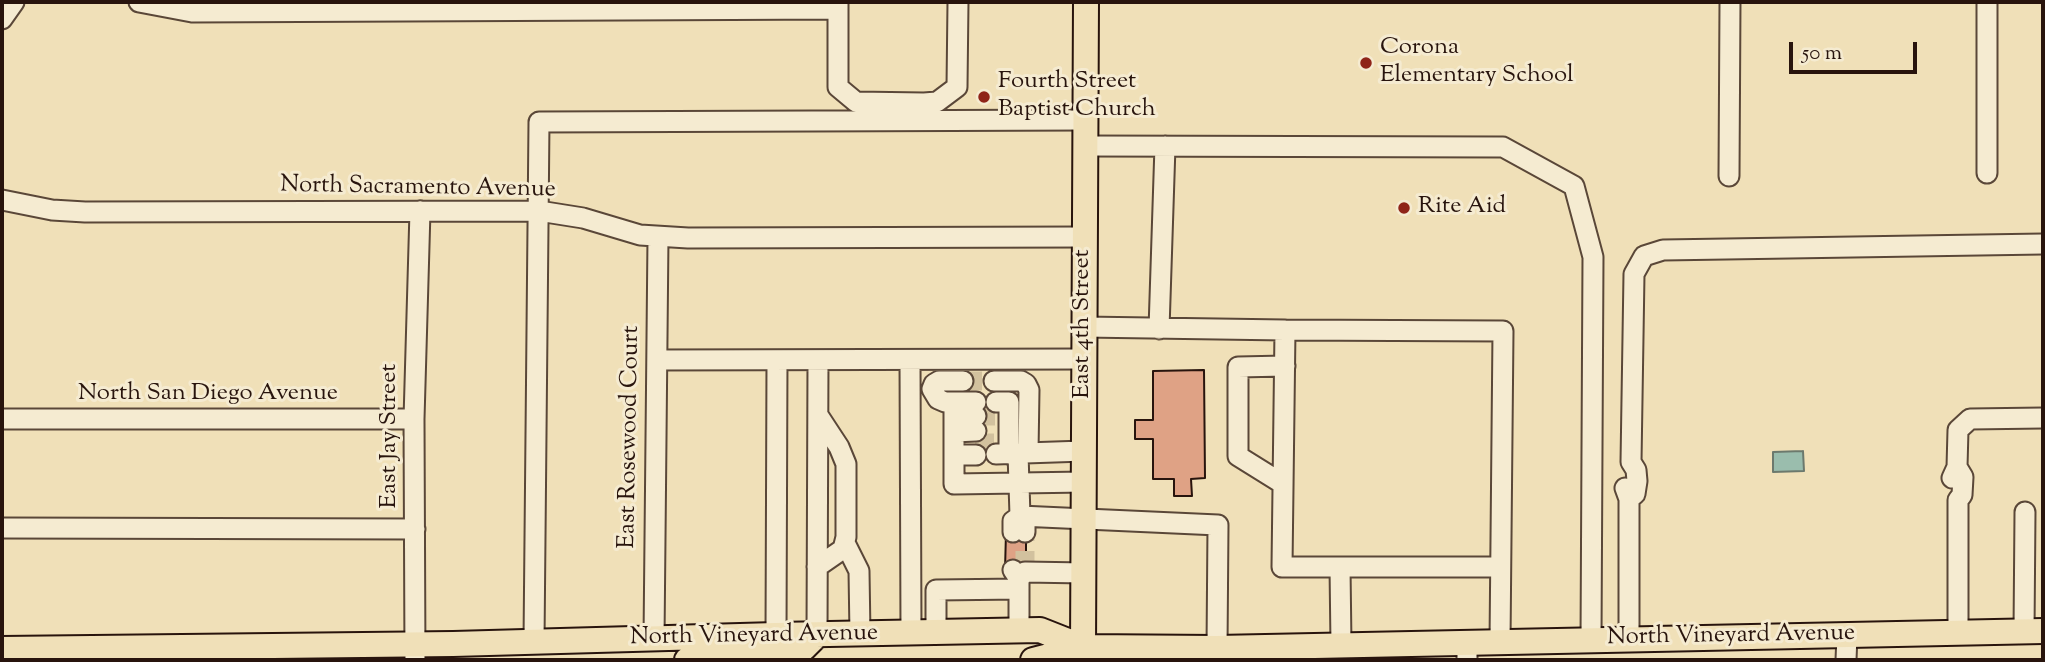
<!DOCTYPE html>
<html>
<head>
<meta charset="utf-8">
<style>
  body { margin:0 }
  #map { position:relative; width:2045px; height:662px; overflow:hidden; background:#f0e0b8; font-family:"Sorts Mill Goudy",serif }
  canvas { display:block }
  .frame { position:absolute; inset:0; border:4px solid #28140d; pointer-events:none }
  .scale { position:absolute; left:1789px; top:42px; width:128px; height:32px; box-sizing:border-box; border:4px solid #28140d; border-top:0; padding-left:9px; font-size:21px; line-height:24px; white-space:nowrap; color:#28140d; -webkit-text-stroke:5px #f5ebd1; paint-order:stroke }
</style>
</head>
<body>
<div id="map">
<canvas width="2045" height="662"></canvas>
<div class="frame"></div>
<div class="scale">50 m</div>
</div>
<script>
const ctx = document.querySelector('canvas').getContext('2d');
ctx.lineJoin = 'round';
function paint(path, color) {
  ctx.fillStyle = color;
  ctx.fill(path, 'evenodd');
}
function poly(rows) {
  const path = new Path2D();
  for (const r of rows) {
    path.moveTo(r[0], r[1]);
    for (let i = 2; i < r.length; i += 2) path.lineTo(r[i], r[i + 1]);
  }
  return path;
}
function trace(path, color, width, dash) {
  ctx.strokeStyle = color;
  ctx.lineWidth = width;
  ctx.lineCap = dash ? 'butt' : 'round';
  ctx.setLineDash(dash || []);
  ctx.stroke(path);
}
function label(font, color, halo, rows, align = 'center') {
  ctx.font = font + ' "Sorts Mill Goudy",serif';
  ctx.lineWidth = 6;
  ctx.setLineDash([]);
  ctx.textBaseline = 'middle';
  ctx.strokeStyle = halo;
  ctx.fillStyle = color;
  for (const [text, x, y, turn = 0] of rows) {
    ctx.save();
    ctx.translate(x, y);
    ctx.rotate((+turn || 0) * Math.PI / 180);
    ctx.textAlign = isNaN(turn) ? turn : align;
    if (halo) ctx.strokeText(text, 0, 0);
    ctx.fillText(text, 0, 0);
    ctx.restore();
  }
}
const water = poly([
  [1803,451,1804,471,1773,472,1773,452,1803,451]
]);
paint(water, '#9abdad');
trace(water, '#6c796d', 2);
const building = poly([
  [1204,370,1205,478,1191,479,1192,496,1174,496,1174,479,1153,479,1153,439,1135,439,1135,420,1153,420,1153,371,1204,370],
  [1006,532,1026,532,1026,570,1005,570,1006,532]
]);
paint(building, '#dfa285');
trace(building, '#28140d', 2);
trace(poly([
  [963,381,994,381],
  [976,416,996,416],
  [975,443,996,443],
  [1025,570,1025,532]
]), '#d2c19e', 19, [19, 10]);
const minor = poly([
  [139,2,192,12,838,9],
  [838,2,838,87,856,102,924,103,937,102,957,87,958,2],
  [1987,2,1987,173],
  [2,19,14,2],
  [1086,146,1503,147,1574,186,1593,257,1591,640],
  [1729,176,1730,2],
  [2,200,52,210,85,212,539,211,583,218,640,235,688,238,1084,237],
  [1084,327,1285,330],
  [1159,329,1165,146],
  [657,360,1084,359],
  [910,360,911,633],
  [963,381,939,381,934,384,932,389,938,399,945,402,976,402],
  [994,381,1021,381,1026,384,1029,390,1028,452],
  [996,402,1009,402,1009,454],
  [954,403,954,484,1085,482],
  [954,416,976,416],
  [2,419,414,419],
  [954,432,976,431],
  [1018,453,1020,516,1218,525,1217,648],
  [996,454,1084,451],
  [954,455,976,455],
  [1957,467,1963,477,1962,495,1958,500,1958,633],
  [1952,478,1957,467,1958,430,1970,419,2043,418],
  [1283,484,1238,456,1238,367,1285,366],
  [1625,488,1629,499,1629,639],
  [1629,499,1635,494,1637,481,1636,470,1631,462,1634,274,1644,256,1663,250,2043,244],
  [2,528,415,529],
  [1013,532,1013,521,1020,516,1025,522,1025,532],
  [846,545,859,571,860,634],
  [817,567,843,549,846,537,846,464,839,447,818,415],
  [1340,567,1500,567],
  [1013,570,1019,579,1025,572,1085,573],
  [1019,631,1019,579],
  [936,632,936,590,1019,589],
  [2024,632,2025,512],
  [776,635,777,360],
  [817,635,818,360],
  [654,639,658,237],
  [534,642,539,122,1086,120],
  [1341,645,1340,567,1282,567,1285,330,1503,331,1500,642],
  [415,660,414,419,420,211],
  [1467,660,1467,643],
  [1846,660,1847,635]
]);
const major = poly([
  [2,649,453,644,776,635,1040,630,1083,647],
  [687,660,790,653,804,648,817,635],
  [1033,660,1083,647,1217,648,2043,631],
  [1086,660,1083,647,1086,2]
]);
trace(minor, '#5a4738', 23);
trace(major, '#28140d', 28);
trace(minor, '#f5ebd1', 19);
trace(major, '#f0e0b8', 24);
for (const [x, y, r, color] of [
  [1366,63,7,"#8f2418"],
  [984,97,7,"#8f2418"],
  [1404,208,7,"#8f2418"]
]) {
  const dot = new Path2D();
  dot.arc(x, y, r, 0, 2 * Math.PI);
  ctx.fillStyle = color;
  ctx.fill(dot);
  trace(dot, '#f5ebd1', 2.5);
}
label('24px', '#28140d', '#f5ebd1', [
  ["Corona",1380,49],
  ["Elementary School",1380,77],
  ["Fourth Street",998,83],
  ["Baptist Church",998,111],
  ["Rite Aid",1418,208]
], 'left');
label('24px', '#28140d', '#f5ebd1', [
  ["North Sacramento Avenue",418,189,1],
  ["East 4th Street",1084,324,-90],
  ["North San Diego Avenue",208,395],
  ["East Jay Street",391,436,-90],
  ["East Rosewood Court",631,437,-89],
  ["North Vineyard Avenue",754,637,-1],
  ["North Vineyard Avenue",1731,637,-1]
]);
</script>
</body>
</html>
